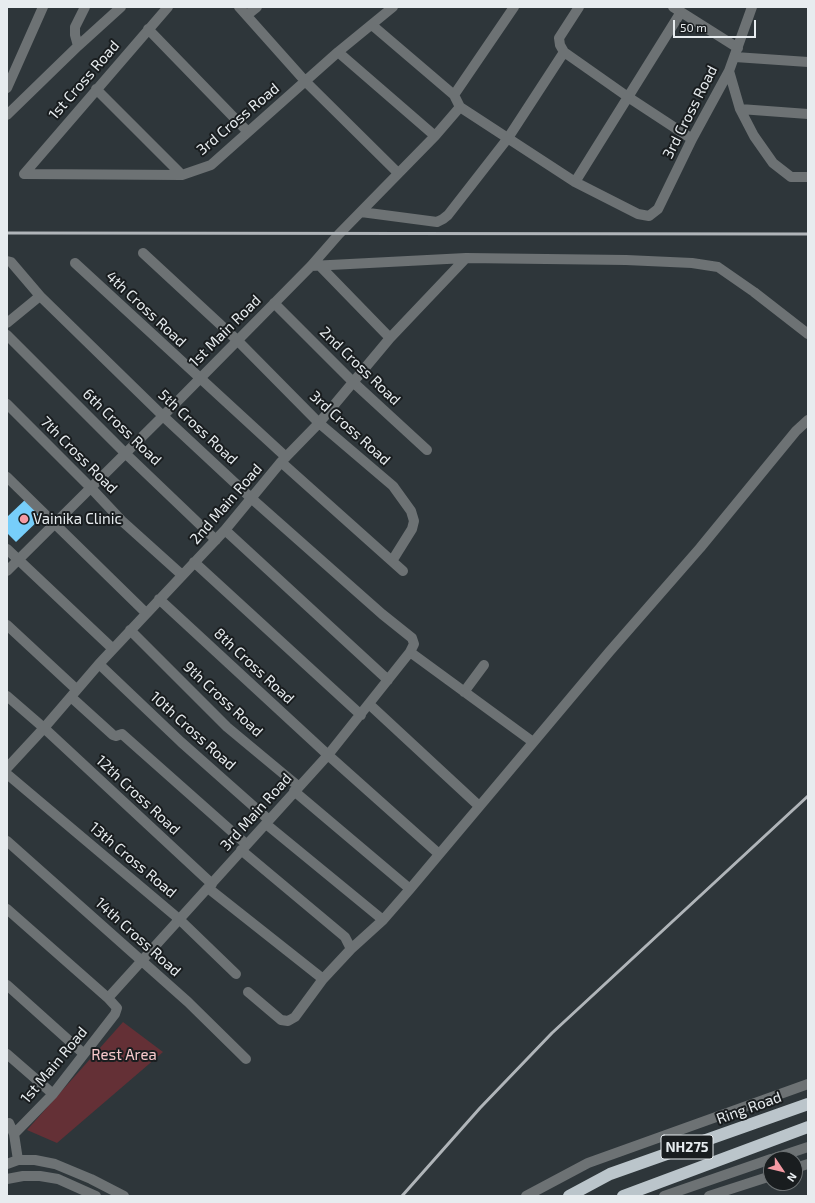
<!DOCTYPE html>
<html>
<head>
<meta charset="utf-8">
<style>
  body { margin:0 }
  #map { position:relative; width:815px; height:1203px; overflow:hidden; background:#2e363a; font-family:"Exo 2",sans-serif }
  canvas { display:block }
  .frame { position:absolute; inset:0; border:8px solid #e7ecef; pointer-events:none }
  .north { position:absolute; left:763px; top:1151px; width:40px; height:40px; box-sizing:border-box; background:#191d1f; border:1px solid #6b7072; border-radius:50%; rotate:125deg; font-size:11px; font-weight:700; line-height:16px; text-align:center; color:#e7ecef }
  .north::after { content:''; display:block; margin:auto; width:14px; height:18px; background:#f49aa3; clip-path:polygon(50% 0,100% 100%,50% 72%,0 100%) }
  .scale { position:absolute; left:673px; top:20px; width:83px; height:18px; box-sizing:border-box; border:2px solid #e7ecef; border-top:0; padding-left:5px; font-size:12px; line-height:14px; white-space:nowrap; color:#e7ecef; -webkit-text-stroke:3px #191d1f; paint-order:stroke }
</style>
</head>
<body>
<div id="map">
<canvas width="815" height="1203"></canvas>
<div class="frame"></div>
<div class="north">N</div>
<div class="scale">50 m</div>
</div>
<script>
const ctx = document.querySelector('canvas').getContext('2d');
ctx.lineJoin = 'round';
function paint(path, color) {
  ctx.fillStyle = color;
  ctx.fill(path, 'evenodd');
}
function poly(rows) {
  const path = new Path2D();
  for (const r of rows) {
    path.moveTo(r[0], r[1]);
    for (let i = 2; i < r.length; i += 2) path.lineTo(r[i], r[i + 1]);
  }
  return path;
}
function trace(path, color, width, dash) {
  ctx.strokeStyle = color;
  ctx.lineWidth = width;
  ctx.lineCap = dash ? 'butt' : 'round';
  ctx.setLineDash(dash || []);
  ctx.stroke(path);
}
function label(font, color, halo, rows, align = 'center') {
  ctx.font = font + ' "Exo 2",sans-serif';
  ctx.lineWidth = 4;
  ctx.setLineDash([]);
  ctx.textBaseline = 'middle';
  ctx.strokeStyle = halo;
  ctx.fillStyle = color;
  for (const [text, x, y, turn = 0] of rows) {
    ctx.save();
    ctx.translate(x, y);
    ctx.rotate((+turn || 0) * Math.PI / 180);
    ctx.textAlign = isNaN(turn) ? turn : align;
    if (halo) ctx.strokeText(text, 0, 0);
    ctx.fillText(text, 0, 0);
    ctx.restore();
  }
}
paint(poly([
  [123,1022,163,1052,57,1143,27,1130]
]), '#643036');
paint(poly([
  [27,498,43,516,16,542,7,533,7,517]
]), '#77cefa');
trace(poly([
  [239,7,305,81,398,173],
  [579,7,559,38,560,45,564,52,628,97,692,139],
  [673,7,738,48],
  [247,15,257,7],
  [372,25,454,95,460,107,575,182,638,214,649,216,658,209,692,139,729,71,752,7],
  [148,29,248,132],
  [78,46,75,35,75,27,85,7],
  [338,52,435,136],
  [735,57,808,62],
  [729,71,740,109,754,136,773,163,791,177,808,177],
  [7,88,43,7],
  [96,89,182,175],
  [454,95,514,7],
  [740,109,808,114],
  [7,115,78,46,121,7],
  [24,174,182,175,211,165,338,52,393,7],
  [24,174,168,7],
  [575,182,681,12],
  [361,212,437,222,443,219,448,215,508,138,564,52],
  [143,253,237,340,319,423,393,486,411,511,414,521,412,529,392,561],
  [7,261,11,262,40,296,163,416,251,498,382,614,412,638,414,644,410,652,328,755,108,998],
  [75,263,286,457],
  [311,266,466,258,626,260,692,263,718,267,754,292,808,334],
  [320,266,390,338],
  [274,303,353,382,427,450],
  [7,323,40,296],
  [7,335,125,453,216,540],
  [7,404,91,488,122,521,182,575],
  [281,462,403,571],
  [7,477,146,613],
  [225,530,388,680],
  [7,549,113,649],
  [194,562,361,715],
  [7,571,163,416,311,266,339,234,435,136,460,107],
  [159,599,328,755,439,854],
  [7,625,76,689],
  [130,630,227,727,298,786],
  [410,652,533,742],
  [99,664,181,742,269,820],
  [464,692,484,665],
  [7,696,44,728,212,884],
  [71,697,113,735,116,736,122,734,246,844],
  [369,704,479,806],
  [7,768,44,728,99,664,225,530,281,462,319,423,390,338,466,258],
  [7,774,179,919,236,974],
  [294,791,410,889],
  [266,824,383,920],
  [7,841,188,1002,246,1059],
  [241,850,345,937,351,949],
  [208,888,323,979],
  [7,909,108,998,117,1008,115,1014,53,1094,14,1134],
  [7,985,84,1054],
  [248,992,281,1020,288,1021,295,1017,323,979,351,949,383,920,410,889,610,651,700,548,796,431,808,420],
  [7,1054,53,1094],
  [7,1124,9,1123,14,1134,18,1160],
  [772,1159,808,1147],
  [7,1164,18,1160,35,1160,55,1164,91,1179,124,1196],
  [795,1168,808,1164],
  [7,1179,23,1176,40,1176,58,1179,96,1196],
  [526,1196,588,1163,808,1084],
  [664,1196,771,1159],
  [709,1196,771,1176]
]), '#6d7274', 10);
trace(poly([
  [569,1196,610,1174,808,1104],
  [623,1196,808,1127]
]), '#bbc5cb', 12);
trace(poly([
  [7,233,808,234],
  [402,1196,480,1108,552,1033,808,796]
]), '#b0b5b9', 3);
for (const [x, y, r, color] of [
  [24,519,5,"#f49aa3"]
]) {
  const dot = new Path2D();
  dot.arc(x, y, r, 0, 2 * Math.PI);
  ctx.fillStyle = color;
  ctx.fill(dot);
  trace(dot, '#191d1f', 1.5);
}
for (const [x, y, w] of [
  [687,1147,52]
]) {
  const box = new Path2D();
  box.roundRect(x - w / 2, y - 12, w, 24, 3);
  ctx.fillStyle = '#191d1f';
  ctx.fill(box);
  trace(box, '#e7ecef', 1);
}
label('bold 14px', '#e7ecef', null, [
  ["NH275",687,1147]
]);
label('15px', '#e7ecef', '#191d1f', [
  ["1st Cross Road",84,80,-49],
  ["3rd Cross Road",690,112,-63],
  ["3rd Cross Road",238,119,-40],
  ["4th Cross Road",146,309,43],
  ["1st Main Road",225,331,-45],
  ["2nd Cross Road",360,366,44],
  ["6th Cross Road",122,427,44],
  ["5th Cross Road",198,427,43],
  ["3rd Cross Road",350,428,42],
  ["7th Cross Road",79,455,45],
  ["2nd Main Road",226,504,-49],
  ["8th Cross Road",254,666,43],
  ["9th Cross Road",223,699,43],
  ["10th Cross Road",193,731,42],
  ["12th Cross Road",138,795,43],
  ["3rd Main Road",256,812,-48],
  ["13th Cross Road",133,860,40],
  ["14th Cross Road",138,937,42],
  ["1st Main Road",54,1065,-50],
  ["Ring Road",749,1108,-20]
]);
label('15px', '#e7ecef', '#191d1f', [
  ["Vainika Clinic",33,519]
], 'left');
label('15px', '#f8c9cc', '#191d1f', [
  ["Rest Area",124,1055]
]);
</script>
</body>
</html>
